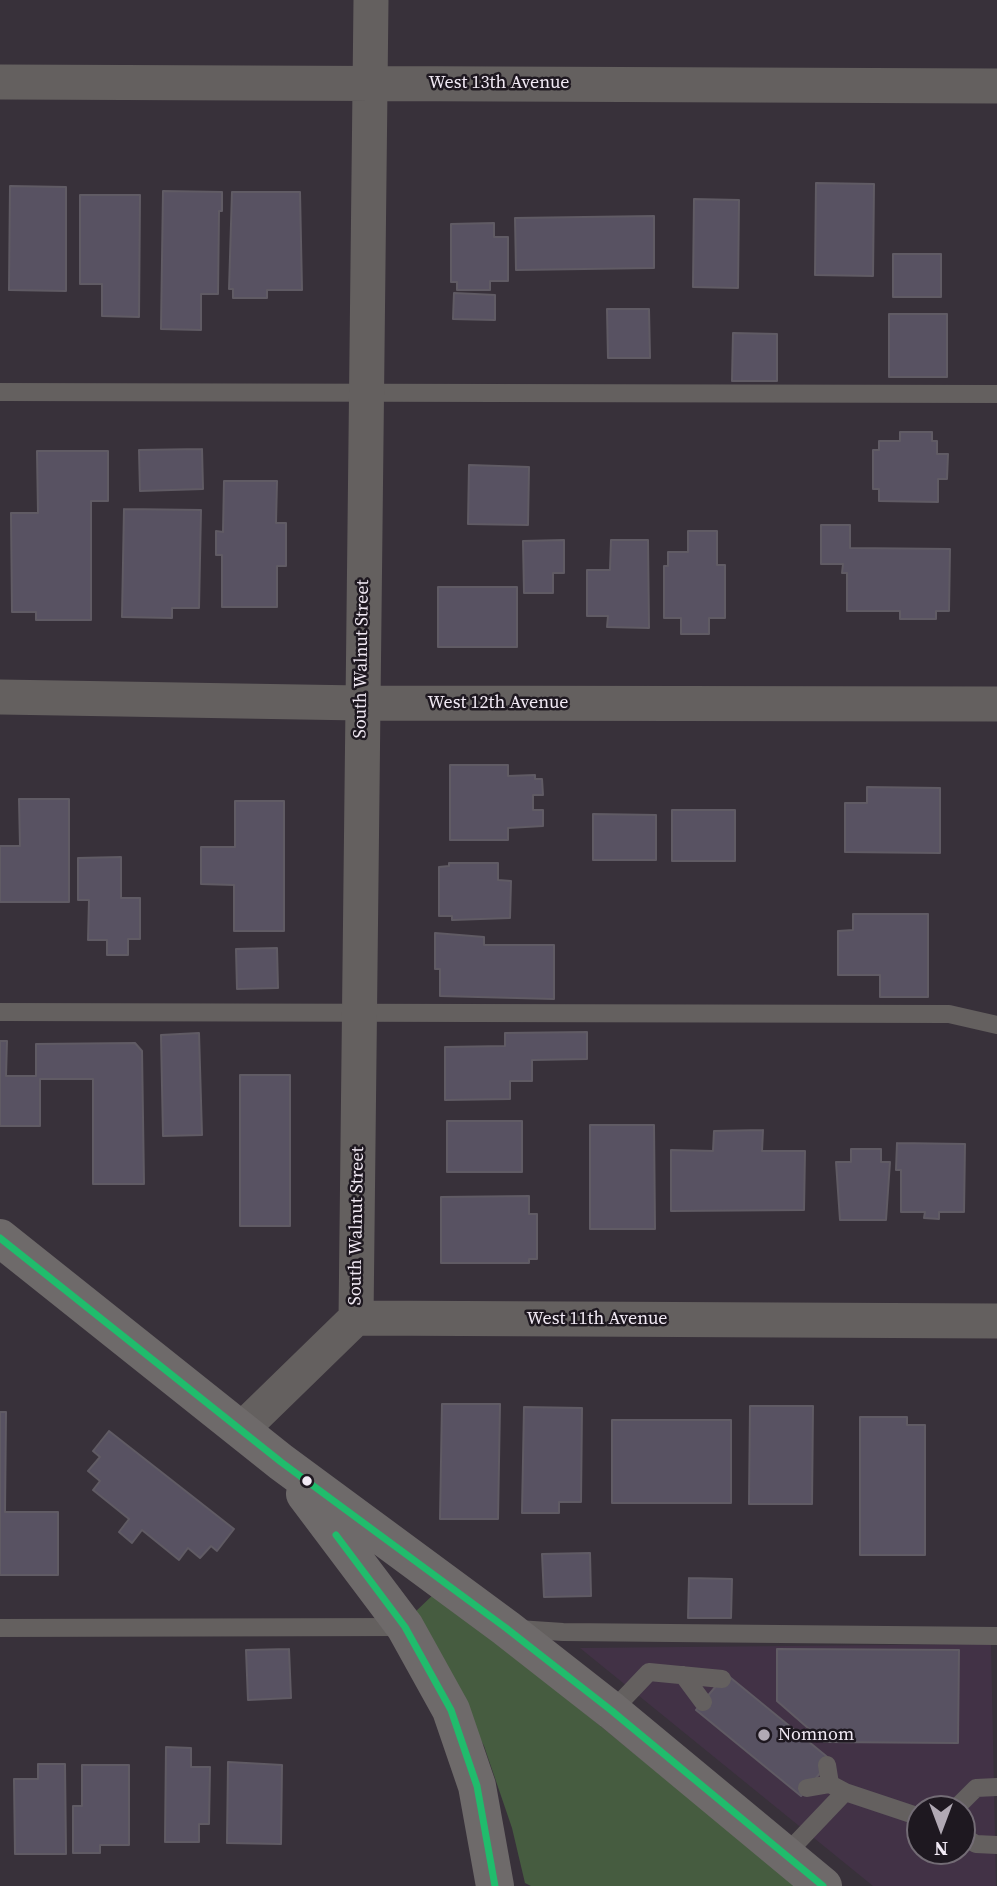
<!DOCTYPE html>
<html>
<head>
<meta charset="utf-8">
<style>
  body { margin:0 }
  #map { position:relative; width:997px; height:1886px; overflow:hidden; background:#38313a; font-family:"Source Serif 4",serif }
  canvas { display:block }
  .north { position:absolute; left:906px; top:1795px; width:70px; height:70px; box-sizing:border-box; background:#1e1820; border:2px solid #736c75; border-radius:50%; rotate:180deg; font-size:19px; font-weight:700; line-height:28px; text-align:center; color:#f2eaf5 }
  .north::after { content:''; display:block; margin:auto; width:24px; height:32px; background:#b1a9b4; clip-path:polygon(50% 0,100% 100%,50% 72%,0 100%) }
</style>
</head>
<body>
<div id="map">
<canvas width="997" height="1886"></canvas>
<div class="north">N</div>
</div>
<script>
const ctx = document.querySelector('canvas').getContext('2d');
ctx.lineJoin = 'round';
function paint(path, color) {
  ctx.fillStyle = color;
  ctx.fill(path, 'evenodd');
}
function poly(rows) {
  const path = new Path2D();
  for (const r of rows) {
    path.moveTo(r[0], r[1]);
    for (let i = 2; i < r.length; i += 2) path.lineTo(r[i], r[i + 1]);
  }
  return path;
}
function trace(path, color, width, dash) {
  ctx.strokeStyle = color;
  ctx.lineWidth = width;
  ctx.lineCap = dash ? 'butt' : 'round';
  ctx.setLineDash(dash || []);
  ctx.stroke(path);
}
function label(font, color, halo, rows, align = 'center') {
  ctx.font = font + ' "Source Serif 4",serif';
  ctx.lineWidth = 5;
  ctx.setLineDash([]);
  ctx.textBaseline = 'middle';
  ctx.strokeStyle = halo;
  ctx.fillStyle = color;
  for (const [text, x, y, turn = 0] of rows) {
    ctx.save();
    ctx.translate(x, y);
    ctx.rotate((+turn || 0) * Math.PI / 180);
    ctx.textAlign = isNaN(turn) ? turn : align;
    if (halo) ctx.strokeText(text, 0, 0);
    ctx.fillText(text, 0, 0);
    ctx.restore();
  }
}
paint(poly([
  [991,1644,996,1886,873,1886,580,1648],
  [920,1809,962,1809,962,1851,920,1851]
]), '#423246');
paint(poly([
  [436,1592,797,1886,531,1886,525,1883,512,1828,484,1746,413,1614]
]), '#465c40');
const building = poly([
  [816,183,874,184,873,276,815,275,816,183],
  [10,186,66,187,66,291,9,290,10,186],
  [163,191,222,192,222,211,219,211,218,294,201,294,201,330,161,329,163,191],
  [232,192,300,192,302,290,267,290,267,298,233,298,233,289,229,289,232,192],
  [80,195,140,195,139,317,102,316,102,284,80,284,80,195],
  [694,199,739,200,738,288,693,287,694,199],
  [654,216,654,268,516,270,515,218,654,216],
  [494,223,494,237,508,237,508,281,490,281,490,290,457,290,457,282,451,282,451,224,494,223],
  [893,254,941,254,941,297,893,297,893,254],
  [454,293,495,295,495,320,453,319,454,293],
  [607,309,649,309,650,358,608,358,607,309],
  [889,314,947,314,947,377,889,377,889,314],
  [733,333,777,334,777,381,732,381,733,333],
  [900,432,932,432,932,441,937,441,937,454,948,454,947,479,938,479,938,502,879,501,879,489,873,489,873,450,879,450,879,441,900,441,900,432],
  [202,449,203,489,140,491,139,450,202,449],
  [37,451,108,451,108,501,91,501,91,620,36,620,36,612,12,612,11,513,38,513,37,451],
  [469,465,529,467,528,525,468,524,469,465],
  [224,481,277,481,276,523,286,523,286,566,277,566,277,607,222,607,222,555,216,555,216,531,223,532,224,481],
  [124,509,201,510,199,608,172,608,172,618,122,617,124,509],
  [821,525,850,525,850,548,950,549,949,611,936,611,936,619,900,619,900,611,847,611,847,573,842,573,843,564,821,564,821,525],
  [688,531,717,531,717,565,725,565,725,618,709,618,709,634,681,634,681,618,664,618,664,566,668,566,668,552,688,552,688,531],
  [564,540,564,573,553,573,553,593,524,593,523,541,564,540],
  [611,540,648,540,649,628,607,627,608,616,587,616,587,570,610,570,611,540],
  [438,587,517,587,517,647,438,647,438,587],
  [450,765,508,765,508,776,535,775,535,779,542,779,543,795,533,795,533,810,543,810,543,826,508,828,508,840,450,840,450,765],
  [867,787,940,788,940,853,845,852,845,803,867,803,867,787],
  [19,799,69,799,69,902,0,902,0,846,20,846,19,799],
  [235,801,284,801,284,931,234,931,234,885,201,884,201,847,235,847,235,801],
  [672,810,735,810,735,861,672,861,672,810],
  [593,814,656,815,656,860,593,860,593,814],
  [121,857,121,898,140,898,140,939,128,939,128,955,107,955,107,940,88,940,89,900,78,900,78,858,121,857],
  [449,863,498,863,498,880,511,881,510,918,452,920,452,916,439,916,439,867,449,866,449,863],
  [853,914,928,914,928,997,880,997,880,975,838,975,838,931,853,930,853,914],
  [435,933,484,937,484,945,554,945,554,999,440,996,440,969,435,969,435,933],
  [277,948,278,988,237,989,236,949,277,948],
  [587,1032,587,1059,532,1060,532,1081,510,1081,510,1099,445,1100,445,1047,505,1046,505,1033,587,1032],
  [199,1033,202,1135,163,1136,161,1035,199,1033],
  [0,1041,7,1041,6,1076,36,1076,36,1044,135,1043,142,1051,144,1184,93,1184,93,1079,40,1079,40,1126,0,1126,0,1041],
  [240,1075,290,1075,290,1226,240,1226,240,1075],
  [447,1121,522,1121,522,1172,447,1172,447,1121],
  [590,1125,654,1125,655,1229,590,1229,590,1125],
  [763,1130,762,1151,805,1151,804,1210,671,1211,671,1150,713,1151,714,1131,763,1130],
  [897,1143,965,1144,964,1212,939,1212,939,1219,924,1218,925,1212,901,1212,901,1170,896,1170,897,1143],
  [851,1149,881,1149,881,1162,890,1162,886,1220,840,1220,836,1162,851,1162,851,1149],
  [529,1196,529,1214,537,1214,537,1259,529,1259,529,1263,441,1263,441,1197,529,1196],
  [442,1404,500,1404,498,1519,440,1519,442,1404],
  [750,1406,813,1406,812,1504,749,1504,750,1406],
  [524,1407,582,1408,581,1502,559,1502,559,1513,522,1513,524,1407],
  [0,1412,6,1412,5,1512,58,1512,58,1575,0,1575,0,1412],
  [860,1417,907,1417,907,1425,925,1425,925,1555,860,1555,860,1417],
  [612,1420,731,1420,731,1503,612,1503,612,1420],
  [109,1431,234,1529,217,1551,211,1546,200,1558,188,1548,179,1560,142,1530,132,1543,119,1532,129,1519,93,1490,100,1481,88,1471,100,1457,93,1451,109,1431],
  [590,1553,591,1596,544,1597,542,1554,590,1553],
  [689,1578,732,1579,731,1618,688,1618,689,1578],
  [289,1649,291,1698,248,1700,246,1650,289,1649],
  [777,1649,959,1650,958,1743,824,1742,777,1701,777,1649],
  [726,1674,831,1760,801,1796,696,1710,726,1674],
  [166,1747,191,1748,191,1767,210,1767,209,1824,199,1824,199,1842,165,1842,166,1747],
  [228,1762,282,1765,281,1844,227,1843,228,1762],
  [38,1764,65,1764,66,1854,15,1854,14,1779,38,1779,38,1764],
  [82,1765,129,1765,129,1845,100,1845,100,1853,73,1853,73,1806,82,1806,82,1765]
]);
paint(building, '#585262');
trace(building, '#605b64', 2);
trace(poly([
  [0,392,997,394],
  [0,1012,949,1014,997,1025],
  [0,1628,405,1627],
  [518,1629,563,1632,997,1636],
  [683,1675,703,1702],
  [612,1711,649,1672,722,1679],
  [827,1765,830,1784,845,1792],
  [807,1788,830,1784],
  [955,1809,976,1788,997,1787],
  [962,1836,976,1844,997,1845],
  [786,1854,845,1792,920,1817]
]), '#64605f', 18);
trace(poly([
  [0,82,997,86],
  [0,697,361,703,997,704],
  [356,1318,371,0],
  [242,1429,356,1318,997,1321]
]), '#64605f', 35);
trace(poly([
  [0,1238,281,1462,506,1628,612,1711,823,1886],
  [305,1494,405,1627,451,1710,477,1786,495,1886]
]), '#6e6a6a', 38);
trace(poly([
  [0,1238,281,1462,506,1628,612,1711,823,1886],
  [336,1535,405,1627,451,1710,477,1786,495,1886]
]), '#20bc6c', 7);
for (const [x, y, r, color] of [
  [307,1481,6,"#f2eaf5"],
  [764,1735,7,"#b1a9b4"]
]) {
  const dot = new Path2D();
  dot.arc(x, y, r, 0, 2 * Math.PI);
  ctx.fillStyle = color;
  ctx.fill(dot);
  trace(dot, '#1e1820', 2.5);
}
label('18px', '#f2eaf5', '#1e1820', [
  ["West 13th Avenue",499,83],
  ["South Walnut Street",362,659,-89],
  ["West 12th Avenue",498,703],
  ["South Walnut Street",357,1226,-89],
  ["West 11th Avenue",597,1319]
]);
label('18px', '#f2eaf5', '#1e1820', [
  ["Nomnom",778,1735]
], 'left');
</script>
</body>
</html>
